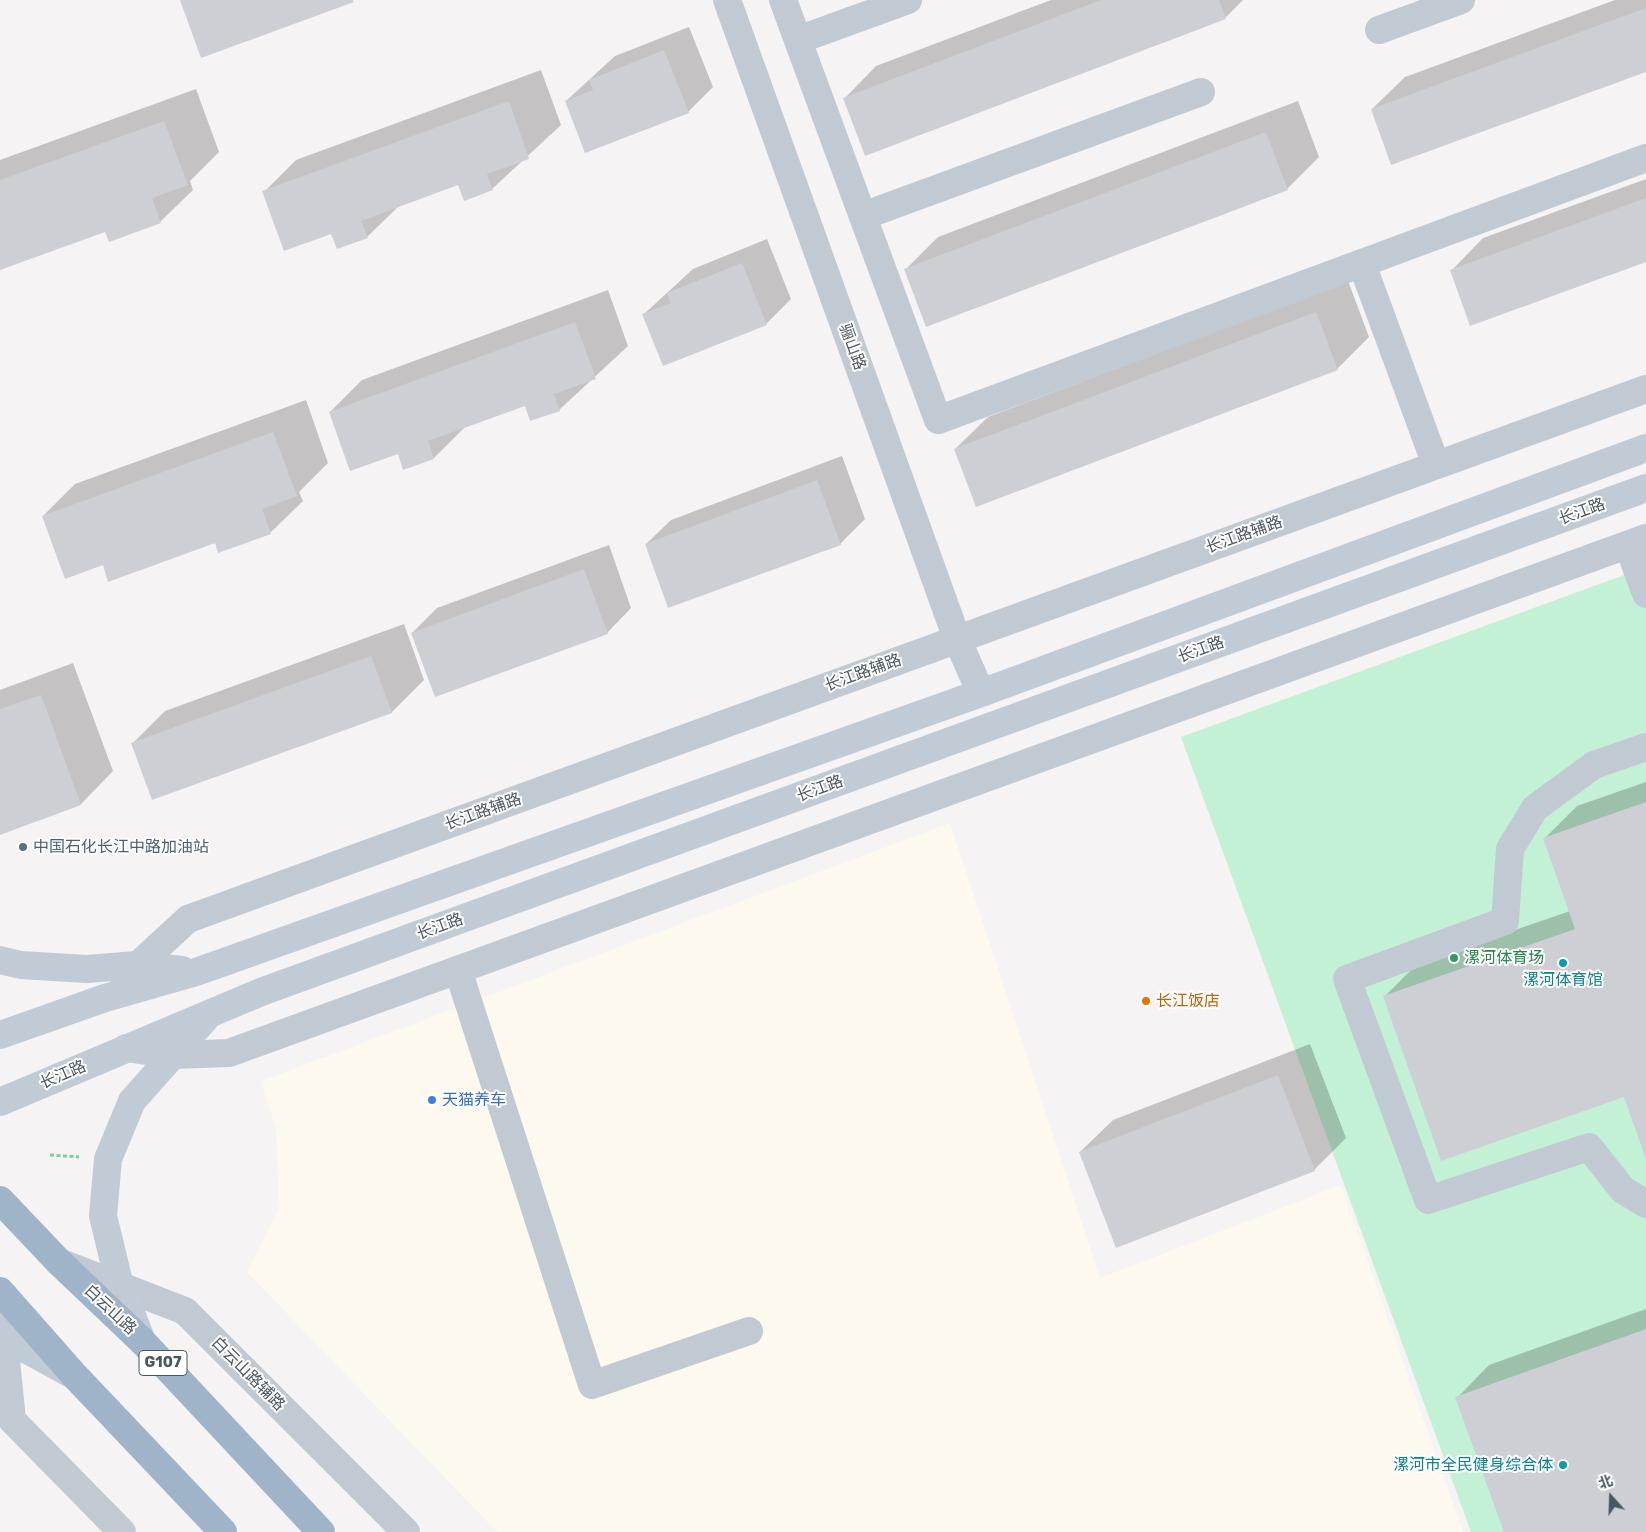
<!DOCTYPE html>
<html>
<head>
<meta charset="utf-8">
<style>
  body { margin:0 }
  #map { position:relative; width:1646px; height:1532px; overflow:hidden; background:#f5f3f3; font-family:Rubik,"Noto Sans SC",sans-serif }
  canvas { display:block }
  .north { position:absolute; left:1586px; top:1472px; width:50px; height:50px; -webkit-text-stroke:4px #fff; paint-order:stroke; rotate:340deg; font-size:14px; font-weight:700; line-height:20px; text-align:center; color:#4a5661 }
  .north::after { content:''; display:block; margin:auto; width:18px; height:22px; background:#4a5661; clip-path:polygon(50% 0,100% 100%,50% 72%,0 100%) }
</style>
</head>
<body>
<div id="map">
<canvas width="1646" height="1532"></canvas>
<div class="north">北</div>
</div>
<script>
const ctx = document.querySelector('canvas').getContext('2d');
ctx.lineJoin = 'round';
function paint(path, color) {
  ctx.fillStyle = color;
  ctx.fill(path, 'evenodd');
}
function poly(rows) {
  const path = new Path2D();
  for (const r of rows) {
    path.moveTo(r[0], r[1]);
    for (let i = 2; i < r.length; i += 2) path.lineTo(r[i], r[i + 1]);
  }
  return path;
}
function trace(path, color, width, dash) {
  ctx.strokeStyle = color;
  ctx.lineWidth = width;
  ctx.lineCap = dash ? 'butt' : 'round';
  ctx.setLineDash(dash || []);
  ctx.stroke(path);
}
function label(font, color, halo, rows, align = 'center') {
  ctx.font = font + ' Rubik,"Noto Sans SC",sans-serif';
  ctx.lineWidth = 4;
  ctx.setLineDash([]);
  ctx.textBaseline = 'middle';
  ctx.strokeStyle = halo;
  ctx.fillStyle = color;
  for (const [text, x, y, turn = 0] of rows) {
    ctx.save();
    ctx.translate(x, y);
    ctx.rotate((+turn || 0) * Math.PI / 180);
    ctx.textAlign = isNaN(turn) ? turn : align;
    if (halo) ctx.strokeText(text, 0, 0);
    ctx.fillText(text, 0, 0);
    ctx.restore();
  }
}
paint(poly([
  [950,823,1100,1278,1341,1185,1463,1532,497,1532,247,1272,279,1208,276,1129,261,1081]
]), '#fdf9ef');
paint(poly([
  [1646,567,1646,1532,1471,1532,1181,737]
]), '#c3f1d5');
paint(poly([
  [1051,0,1243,0,1225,18,844,99,876,66],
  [1615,0,1646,0,1646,71,1372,109,1405,77],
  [689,27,713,87,688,112,566,101,615,56],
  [541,70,561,125,492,189,458,184,399,206,367,237,332,232,264,192,296,160],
  [196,89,219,152,190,181,193,190,160,222,106,230,0,269,0,160],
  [1298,101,1319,157,1287,189,906,269,938,237],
  [1646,179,1646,261,1451,271,1483,238],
  [767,239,791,299,766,324,644,314,693,269],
  [1348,281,1369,337,1337,369,955,449,988,417],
  [608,290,628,346,559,410,525,405,465,427,434,458,404,468,398,452,330,412,362,380],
  [306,400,328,463,299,492,303,501,270,533,103,564,43,516,75,484],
  [842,456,865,519,840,544,646,544,671,520],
  [609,545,631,608,607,633,412,633,437,608],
  [404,624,424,680,392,712,132,744,165,711],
  [73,663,113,771,81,804,0,833,0,690],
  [1646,782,1646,1156,1625,1096,1384,997,1417,964,1570,911,1545,838,1577,806],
  [1310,1044,1346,1138,1314,1170,1080,1152,1113,1120],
  [1646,1309,1646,1532,1505,1532,1457,1398,1489,1365]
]), '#0003');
paint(poly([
  [180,0,353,0,354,2,201,58],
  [1101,0,1219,0,1226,19,865,156,843,98],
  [1646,8,1646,72,1391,165,1371,109],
  [664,50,689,113,585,153,565,101,593,90,589,80],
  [509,101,529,159,487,174,493,190,464,201,458,185,361,221,368,238,337,249,331,234,284,251,262,191],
  [164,121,188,185,152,198,161,223,109,242,105,232,0,270,0,180],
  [1266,132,1288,190,926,327,904,269],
  [1646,198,1646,262,1470,326,1450,270],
  [742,263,767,325,663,366,642,314,671,303,667,293],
  [1316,312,1338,370,976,507,954,449],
  [575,322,596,379,554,394,560,411,530,421,525,406,428,441,434,459,403,470,398,454,350,471,329,412],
  [273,432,297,496,262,509,271,534,218,553,215,543,108,582,103,565,65,579,42,516],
  [817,480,841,545,668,608,645,544],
  [584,569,608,634,435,697,411,633],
  [371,656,392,713,152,800,131,743],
  [41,695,81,805,0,835,0,709],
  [1646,802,1646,1159,1624,1097,1441,1161,1383,996,1575,929,1543,838],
  [1278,1075,1315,1171,1116,1248,1079,1152],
  [1646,1329,1646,1532,1504,1532,1455,1397]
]), '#cdcfd5');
trace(poly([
  [50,1155,79,1157]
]), '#7ad0a6', 3, [4, 2.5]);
trace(poly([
  [783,0,938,420,1646,158],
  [1379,30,1461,0],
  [798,40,908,0],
  [863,216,1201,92],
  [1362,264,1436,465],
  [1628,545,1646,594],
  [1646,747,1594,765,1535,808,1510,849,1505,921,1347,979,1428,1200,1589,1147,1623,1190,1646,1204],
  [458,970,592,1385,749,1331],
  [124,978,188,919,1646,389],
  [126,1048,173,1055,229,1053,1646,538],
  [59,1262,185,1311,406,1532],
  [0,1301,12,1420,122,1532]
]), '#c1cad2', 28);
trace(poly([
  [727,0,957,639,981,693]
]), '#c1cad2', 28);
trace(poly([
  [0,960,21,965,87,969,136,965,182,970],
  [0,1035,105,998,196,972,981,693,1646,448],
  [0,1102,261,992,1646,488],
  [0,1335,73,1375],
  [142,1341,120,1286,103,1216,108,1159,132,1101,205,1019]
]), '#c1cbd6', 28);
trace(poly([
  [0,1200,59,1262,142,1341,321,1532],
  [0,1291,75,1376,223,1532]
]), '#9fb4c9', 28);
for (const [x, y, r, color] of [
  [23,847,5,"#5c6f8a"],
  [1454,958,5,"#2e9e5b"],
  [1563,963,5,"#0f9aa8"],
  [1146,1001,5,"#e8710a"],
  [432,1100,5,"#3f7fe0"],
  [1563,1465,5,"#0f9aa8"]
]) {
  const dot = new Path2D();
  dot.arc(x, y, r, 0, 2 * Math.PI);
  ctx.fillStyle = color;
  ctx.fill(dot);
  trace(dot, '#fff', 2);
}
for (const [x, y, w] of [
  [163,1363,48]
]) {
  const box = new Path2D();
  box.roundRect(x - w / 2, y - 12.5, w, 25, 4);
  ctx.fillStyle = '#fff';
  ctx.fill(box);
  trace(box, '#4a5661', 1);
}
label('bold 15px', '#4a5661', null, [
  ["G107",163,1363]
]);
label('16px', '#4a5661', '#fff', [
  ["骊山路",852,347,70],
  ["长江路",1582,512,-20],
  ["长江路辅路",1244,535,-20],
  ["长江路",1201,650,-20],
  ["长江路辅路",863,673,-20],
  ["长江路",820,789,-20],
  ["长江路辅路",483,812,-20],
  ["长江路",440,927,-20],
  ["长江路",63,1075,-23],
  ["白云山路",110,1310,43],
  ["白云山路辅路",248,1374,45]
]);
label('16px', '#4e5e75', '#fff', [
  ["中国石化长江中路加油站",33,847]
], 'left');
label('16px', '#27864d', '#fff', [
  ["漯河体育场",1464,958]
], 'left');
label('16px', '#0d838f', '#fff', [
  ["漯河体育馆",1563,980],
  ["漯河市全民健身综合体",1553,1465,"right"]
]);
label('16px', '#c56008', '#fff', [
  ["长江饭店",1156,1001]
], 'left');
label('16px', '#366cbe', '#fff', [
  ["天猫养车",442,1100]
], 'left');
</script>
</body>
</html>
